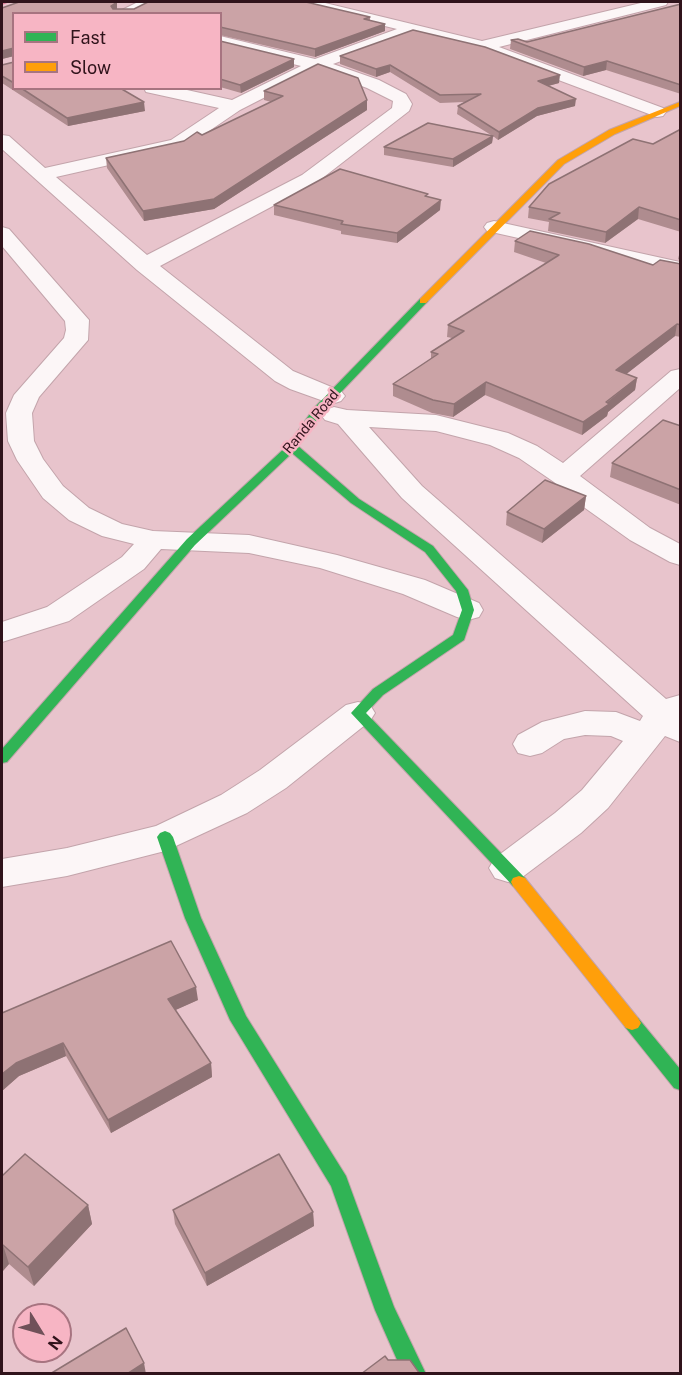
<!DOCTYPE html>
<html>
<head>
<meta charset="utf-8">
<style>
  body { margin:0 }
  #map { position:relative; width:682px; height:1375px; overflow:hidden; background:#e8c4cc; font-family:"Public Sans",sans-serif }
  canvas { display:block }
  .frame { position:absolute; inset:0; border:3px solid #30131b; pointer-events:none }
  .legend { position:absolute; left:12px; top:12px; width:210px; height:78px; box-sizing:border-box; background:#f7b5c4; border:2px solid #a77480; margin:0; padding:8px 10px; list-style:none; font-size:18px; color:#30131b }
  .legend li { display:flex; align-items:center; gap:12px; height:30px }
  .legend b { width:30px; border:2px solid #a77480 }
  .north { position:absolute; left:12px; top:1303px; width:60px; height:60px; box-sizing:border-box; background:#f7b5c4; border:2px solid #a77480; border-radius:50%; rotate:127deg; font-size:16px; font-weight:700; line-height:24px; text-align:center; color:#30131b }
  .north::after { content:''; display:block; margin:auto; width:21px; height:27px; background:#705159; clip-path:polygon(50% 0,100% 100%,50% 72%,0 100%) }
</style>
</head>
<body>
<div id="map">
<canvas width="682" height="1375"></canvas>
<div class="frame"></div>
<ul class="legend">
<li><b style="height:8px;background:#30b455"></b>Fast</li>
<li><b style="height:8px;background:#ff9f0a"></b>Slow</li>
</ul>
<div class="north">N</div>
</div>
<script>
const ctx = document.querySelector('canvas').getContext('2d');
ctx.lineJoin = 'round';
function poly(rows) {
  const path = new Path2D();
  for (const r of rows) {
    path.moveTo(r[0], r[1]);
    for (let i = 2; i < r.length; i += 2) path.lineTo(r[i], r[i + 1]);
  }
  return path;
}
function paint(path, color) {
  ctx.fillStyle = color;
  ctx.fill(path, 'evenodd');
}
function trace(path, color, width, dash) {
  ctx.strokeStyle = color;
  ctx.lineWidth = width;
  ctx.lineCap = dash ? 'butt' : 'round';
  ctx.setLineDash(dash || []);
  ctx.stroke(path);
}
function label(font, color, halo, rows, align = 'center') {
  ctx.font = font + ' "Public Sans",sans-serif';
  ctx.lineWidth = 5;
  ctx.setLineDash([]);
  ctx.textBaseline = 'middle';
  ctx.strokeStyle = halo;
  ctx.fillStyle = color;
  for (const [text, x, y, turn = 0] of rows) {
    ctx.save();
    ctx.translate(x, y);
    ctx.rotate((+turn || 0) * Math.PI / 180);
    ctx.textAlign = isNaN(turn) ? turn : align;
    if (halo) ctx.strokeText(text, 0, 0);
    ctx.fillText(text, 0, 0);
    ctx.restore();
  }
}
paint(poly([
  [5,2,10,2,2,5,2,3,5,2]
]), '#e07e9a');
const street = poly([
  [138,2,157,2,135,14,114,14,138,2],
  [298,2,321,2,482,41,645,2,668,2,666,5,499,47,663,108,666,112,663,116,657,117,476,49,414,34,333,64,379,80,406,94,412,104,409,111,316,183,160,266,293,371,341,391,345,396,341,401,332,404,290,389,275,381,137,270,2,149,2,135,9,136,45,168,171,140,219,108,146,92,144,88,178,88,232,100,301,66,220,46,220,36,315,59,397,29,300,5,298,2],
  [318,70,367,88,393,101,392,108,302,175,147,255,56,177,184,148,240,110,318,70],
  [494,221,680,262,680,274,487,231,484,227,487,223,494,221],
  [2,227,9,229,89,320,88,340,39,397,32,413,34,441,43,459,63,486,89,508,122,524,153,531,249,535,337,555,425,580,479,603,483,610,479,617,468,620,457,617,403,594,320,568,249,553,161,549,144,569,69,621,2,642,2,622,47,607,122,557,134,544,102,536,69,520,43,498,17,460,8,441,6,413,14,395,64,338,66,330,65,321,2,246,2,227],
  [680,369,680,388,580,476,650,528,680,544,680,565,670,562,630,540,571,498,554,482,519,458,490,445,436,431,369,427,422,486,666,699,680,695,680,742,665,736,608,808,581,833,521,878,508,882,495,878,489,868,495,858,555,813,582,790,623,741,611,736,585,735,564,739,542,753,530,756,518,753,513,744,518,735,542,722,585,711,616,712,640,721,643,716,402,498,338,424,325,420,321,415,325,410,334,407,347,410,436,415,508,433,537,446,563,463,671,371,680,369],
  [358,702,370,705,375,713,370,721,286,788,247,813,165,851,67,876,2,887,2,859,67,848,156,826,221,795,260,770,346,705,358,702]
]);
const fast = poly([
  [420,299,428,301,322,412,298,446,359,499,433,546,468,590,474,610,464,640,383,695,366,713,525,878,527,882,525,886,519,888,513,886,351,713,373,689,453,635,462,610,456,591,425,552,351,503,292,453,195,545,7,762,2,763,2,749,187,539,288,445,314,408,420,299],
  [165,831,170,833,173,837,201,918,246,1016,346,1176,394,1307,426,1374,403,1374,402,1371,375,1310,331,1186,230,1020,185,918,157,837,160,833,165,831],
  [632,1016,638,1018,680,1069,680,1090,674,1088,626,1028,623,1023,626,1018,632,1016]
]);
const slow = poly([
  [680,102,680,106,615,134,564,164,426,303,420,303,420,299,558,160,609,130,680,102],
  [519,876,525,878,638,1018,641,1023,638,1028,632,1030,626,1028,513,886,511,882,513,878,519,876]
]);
trace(street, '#c3a4ab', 2);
trace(fast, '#c3a4ab', 2);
trace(slow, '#c3a4ab', 2);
paint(street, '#fcf6f7');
paint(fast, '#30b455');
paint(slow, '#ff9f0a');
paint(poly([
  [681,4,681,94,606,70,583,76,510,49,511,40,527,42],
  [2,8,117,9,370,17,370,20,385,31,315,57,220,35,220,14,14,14,14,56,2,59],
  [220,41,294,67,241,93,220,87],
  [340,56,559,83,548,86,575,106,537,116,498,140,493,136,492,143,453,167,384,155,384,147,491,135,457,114,458,106,465,102,440,103,390,72,376,77,340,64],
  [14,62,14,88,120,88,145,111,68,126,2,83,2,65],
  [264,91,367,100,367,110,214,209,144,221,107,168,106,158,184,141,202,135,271,102,264,100],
  [681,129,681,232,638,219,605,243,548,231,549,222,528,218,529,207,653,144],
  [428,197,440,210,397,243,341,234,341,231,274,215,274,205],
  [515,241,653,265,681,264,681,337,675,336,626,374,637,378,635,390,608,412,607,416,582,435,485,395,453,417,432,413,393,396,393,384,431,359,431,352,452,338,447,337,448,325,546,263,514,252],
  [681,247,681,261,678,259],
  [681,426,681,505,610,477,612,463],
  [586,496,584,510,542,543,506,525,507,512],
  [198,1000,175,1010,211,1063,212,1077,111,1133,66,1056,19,1076,2,1091,2,1013],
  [2,1176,88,1205,92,1224,34,1286,9,1264,2,1272],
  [173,1210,313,1212,314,1226,207,1286,175,1224]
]), '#af8c8f');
paint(poly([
  [117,2,117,10,112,14,111,6],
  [385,24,385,31,315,57,315,49],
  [14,48,14,56,2,59,2,51],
  [294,59,294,67,241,93,240,85],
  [607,61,606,70,583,76,584,67],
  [390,65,390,72,376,77,376,69],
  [560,75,559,83,537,89,538,81],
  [576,99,575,106,537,116,498,140,499,132,538,108],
  [367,100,367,110,214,209,144,221,143,211],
  [144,102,145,111,68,126,67,118],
  [493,136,492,143,453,167,453,159],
  [441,200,440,210,397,243,397,233],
  [639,207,638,219,605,243,606,232],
  [677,324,675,336,615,383,616,370],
  [637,378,635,390,608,412,607,416,582,435,583,422],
  [486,382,485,395,453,417,454,404],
  [586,496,584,510,542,543,544,529],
  [196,987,198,1000,169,1013,168,999],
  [63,1043,66,1056,19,1076,2,1091,2,1074,16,1063],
  [211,1063,212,1077,111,1133,108,1120],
  [88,1205,92,1224,34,1286,28,1267],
  [313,1212,314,1226,207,1286,205,1273],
  [3,1245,9,1264,2,1272,2,1247],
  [144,1363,146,1374,127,1374]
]), '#8e7274');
const building = poly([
  [19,2,117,2,111,6,113,9,134,9,148,2,306,2,370,17,364,19,385,24,315,49,220,27,220,14,14,14,14,48,2,51,2,8,19,2],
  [681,4,681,85,607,61,584,67,511,40,518,39,527,42,681,4],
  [413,30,485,47,560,75,538,81,576,99,538,108,499,132,458,106,481,94,440,95,390,65,376,69,340,56,413,30],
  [220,41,294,59,240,85,220,79,220,41],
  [14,62,14,83,2,76,2,65,14,62],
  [318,64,358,78,367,100,214,199,143,211,106,158,184,141,197,132,202,135,283,96,264,91,318,64],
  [21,88,120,88,144,102,67,118,21,88],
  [428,123,493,136,453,159,384,147,428,123],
  [681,129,681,220,639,207,606,232,549,219,560,213,529,207,549,184,633,139,653,144,681,129],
  [340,169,428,194,425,196,441,200,397,233,341,224,343,221,274,205,340,169],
  [530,231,589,244,653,265,660,260,681,264,681,325,677,324,616,370,637,378,606,402,609,404,583,422,486,382,454,404,433,400,393,384,438,354,431,352,464,331,448,325,559,255,515,241,530,231],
  [663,420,681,426,681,490,612,463,663,420],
  [545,480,586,496,544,529,507,512,545,480],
  [171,941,196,987,168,999,211,1063,108,1120,63,1043,16,1063,2,1074,2,1013,171,941],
  [25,1154,88,1205,28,1267,3,1245,2,1247,2,1176,25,1154],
  [279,1154,313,1212,205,1273,173,1210,279,1154],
  [126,1328,144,1363,127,1374,50,1374,126,1328],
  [385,1356,388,1360,410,1360,420,1374,361,1374,385,1356]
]);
paint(building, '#cba3a6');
trace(building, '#8e7274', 1.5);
label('14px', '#30131b', '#f7b5c4', [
  ["Randa Road",311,422,-50]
]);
</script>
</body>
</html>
